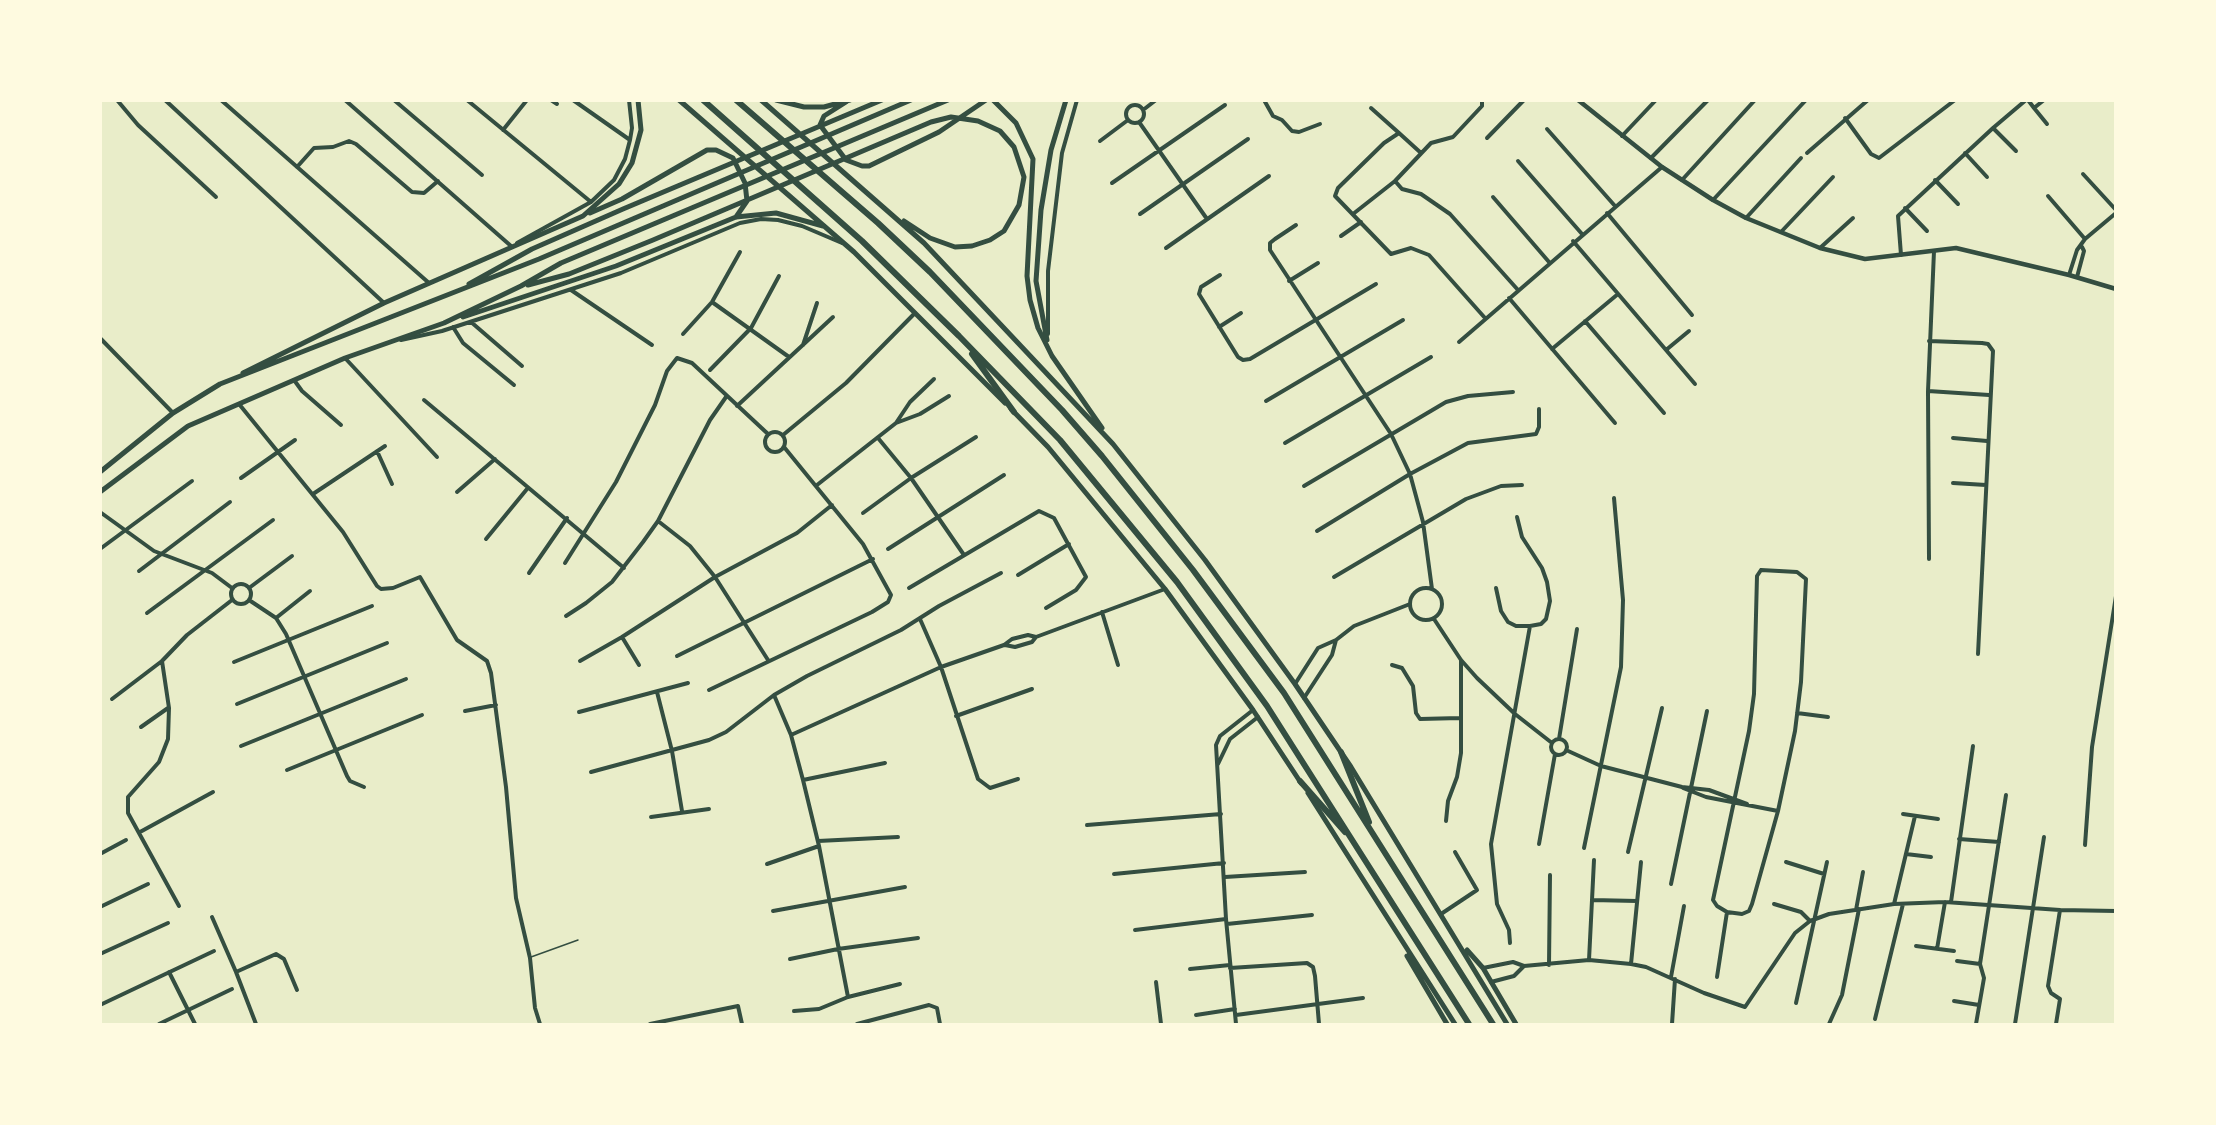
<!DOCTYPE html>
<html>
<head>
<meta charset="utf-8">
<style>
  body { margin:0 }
  #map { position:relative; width:2216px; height:1125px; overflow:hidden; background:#e9edc9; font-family:"Titillium Web",sans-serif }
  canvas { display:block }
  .frame { position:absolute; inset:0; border:102px solid #fefae0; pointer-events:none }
</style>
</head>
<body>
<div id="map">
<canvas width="2216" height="1125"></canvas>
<div class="frame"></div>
</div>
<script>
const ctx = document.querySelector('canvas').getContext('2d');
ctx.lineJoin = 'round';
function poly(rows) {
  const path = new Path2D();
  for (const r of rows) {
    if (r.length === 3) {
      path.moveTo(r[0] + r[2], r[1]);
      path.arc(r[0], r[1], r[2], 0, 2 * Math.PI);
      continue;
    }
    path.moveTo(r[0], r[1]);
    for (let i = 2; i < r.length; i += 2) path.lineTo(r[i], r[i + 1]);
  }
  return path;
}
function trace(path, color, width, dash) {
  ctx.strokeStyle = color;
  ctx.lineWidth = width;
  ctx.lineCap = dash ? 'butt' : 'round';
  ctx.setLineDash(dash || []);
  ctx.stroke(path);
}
trace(poly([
  [531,957,578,940]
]), '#344e41', 1.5);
trace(poly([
  [117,100,138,125,216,197],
  [165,100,384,303],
  [221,100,429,283],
  [345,100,511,246],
  [394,100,482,175],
  [467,100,591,202],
  [551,100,557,104],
  [573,100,630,140],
  [1264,100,1273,116,1282,120,1292,131,1299,132,1320,124],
  [1482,100,1482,106,1453,137,1431,143,1395,181,1402,189,1421,194,1450,214,1518,290],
  [2028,100,2034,108,2044,100],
  [1135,114,9],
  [1371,108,1399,133],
  [2034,108,2047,124],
  [1143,110,1156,100],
  [1845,118,1871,154,1879,158,1955,100],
  [1139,122,1207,219],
  [1993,128,2016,151],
  [1547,129,1615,206],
  [503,130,527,100],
  [1622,136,1656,100],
  [1487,138,1524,100],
  [1100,141,1128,120],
  [1421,153,1399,133,1384,143,1338,188,1335,196,1391,254,1411,248,1429,255,1485,318],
  [1807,153,1868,100],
  [1965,153,1987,177],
  [1651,158,1708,100],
  [1518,161,1582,234],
  [297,167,314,148,333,147,349,141,356,144,412,192,424,193,438,181],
  [2083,174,2116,210],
  [1682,180,1755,100],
  [1935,180,1958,204],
  [1112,183,1225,105],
  [2048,196,2085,239],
  [1493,197,1549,262],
  [1713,200,1806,100],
  [1905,208,1927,231],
  [1607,213,1692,315],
  [1140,214,1248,139],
  [1353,214,1395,181],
  [1746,218,1801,158],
  [1296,225,1275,239,1270,243,1270,250,1391,434,1410,474,1423,522,1432,589],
  [1781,232,1833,177],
  [1341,236,1361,222],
  [1573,241,1695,384],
  [517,243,591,202,614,180,625,159,630,140,632,128,629,100],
  [1166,248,1269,176],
  [1820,248,1853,218],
  [1901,255,1898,216,1993,128,2026,100],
  [1220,275,1201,287,1199,294,1238,357,1243,360,1250,359,1376,284],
  [2069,275,2077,250,2085,239,2116,213],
  [2077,277,2084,251,2082,247],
  [1289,281,1318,263],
  [571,290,652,345],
  [1509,298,1615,423],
  [712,302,789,357],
  [1585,321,1664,413],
  [471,322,522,366],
  [453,327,463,343,514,385],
  [1219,327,1241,313],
  [683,334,712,302,740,252],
  [1048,334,1048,271,1062,153,1077,100],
  [100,338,173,413],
  [401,340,442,331,621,273,740,223,761,219,778,220,802,226,842,243],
  [1929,341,1982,343,1988,344,1993,351,1978,654],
  [1459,342,1662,167],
  [803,345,817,303],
  [1552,349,1618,294],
  [1666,350,1689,331],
  [345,358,437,457],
  [710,370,751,328,779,276],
  [294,380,302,391,341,425],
  [1928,391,1989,395],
  [424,400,624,568],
  [1266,401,1403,320],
  [239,404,343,532,377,586,381,589,393,588,420,577,457,640,487,661,491,673,506,787,516,898,530,958,535,1008,540,1024],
  [737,406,833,317],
  [896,423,920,414,949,396],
  [775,442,10],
  [783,435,846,383,915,313],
  [878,438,911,478,964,555],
  [1953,438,1987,441],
  [1285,443,1431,357],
  [377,451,392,484],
  [241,478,295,440],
  [1953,483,1986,485],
  [817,485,896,423,910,402,934,379],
  [1304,486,1446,402,1468,396,1513,392],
  [457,492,495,459],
  [313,494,385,446],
  [100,512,154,551,212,573,232,588],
  [863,513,911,478,976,437],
  [658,521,690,546,715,577,768,660],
  [1317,531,1410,474,1468,443,1536,434,1539,427,1539,409],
  [486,539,527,489],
  [100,549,192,481],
  [888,549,1004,475],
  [1929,559,1928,391,1934,251],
  [565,563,616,482,655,405,667,371,677,358,692,363,768,434],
  [1761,570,1797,572,1806,579,1801,682,1795,731,1778,811,1752,904,1749,911,1742,914,1727,912,1717,906,1713,900,1749,731,1754,694,1757,576,1761,570],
  [139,571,230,502],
  [529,573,567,518],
  [1018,575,1069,544],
  [1334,577,1466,499,1501,486,1522,485],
  [241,594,10],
  [1426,604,16],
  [249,588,292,556],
  [909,588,1039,511,1054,518,1086,577,1076,590,1046,608],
  [1496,588,1501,611,1508,622,1516,626,1530,626,1541,624,1546,619,1550,601,1547,582,1542,568,1522,537,1517,517],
  [249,600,276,618,286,634,347,776,350,781,364,787],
  [1102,612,1118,665],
  [147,613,273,520],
  [566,616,586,603,612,582,643,542,658,521,710,420,726,397],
  [276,618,310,591],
  [920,619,941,667,978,779,990,788,1018,779],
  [1434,619,1461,660,1477,678,1515,714,1552,743],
  [622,637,639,665],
  [1005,645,1015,647,1032,642,1036,637],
  [677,656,873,559],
  [580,661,622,637,715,577,797,533,832,505],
  [234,662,372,606],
  [1392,665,1402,668,1413,686,1416,713,1420,719,1460,718],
  [1295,684,1318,648,1336,640,1354,626,1410,604],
  [709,690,872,612,888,602,891,595,863,544,784,447],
  [657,692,672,751,682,811],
  [774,695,791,735,803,780,819,846,848,997],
  [1304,698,1332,655,1336,640],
  [112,699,162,661],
  [237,704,387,643],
  [465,711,496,705],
  [579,712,688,683],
  [1797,713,1828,717],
  [956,716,1032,689],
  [141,727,168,708],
  [791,735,941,667,1004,645,1012,639,1028,635,1036,637,1165,589],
  [1559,739,1577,629],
  [1559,747,8],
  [241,746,406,679],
  [1566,750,1601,766,1682,787,1709,790,1747,804],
  [1218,764,1230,739,1258,717],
  [287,770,422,715],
  [591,772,709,740,726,732,774,695,807,676,901,630,939,606,1001,573],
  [803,780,885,763],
  [1683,788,1706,797,1778,811],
  [1903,814,1938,819],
  [651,817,709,809],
  [1446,821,1448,801,1457,777,1461,753,1461,660],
  [1087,825,1221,814],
  [140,832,213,792],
  [1959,839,1999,842],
  [818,841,898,837],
  [1539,844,1555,754],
  [2085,845,2092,747,2116,596],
  [1584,848,1621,667,1623,600,1614,498],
  [1628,852,1662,708],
  [100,854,126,840],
  [1906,854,1931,857],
  [1786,862,1824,874],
  [767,864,819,846],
  [1114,874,1224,863],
  [1225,877,1305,872],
  [1671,884,1707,711],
  [1592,900,1637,901],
  [1951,902,1973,746],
  [1774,904,1801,912,1810,921],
  [1894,904,1915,816],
  [179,906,128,813,128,797,159,762,168,739,169,708,162,661,187,635,232,600],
  [100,907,148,884],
  [1856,910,1863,872],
  [773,911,905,887],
  [1441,914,1477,890,1455,852],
  [212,917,236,972,276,954,284,959,297,990],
  [1227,924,1312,915],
  [1135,930,1226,919],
  [1510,943,1509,930,1497,904,1491,844,1530,626],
  [1916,946,1954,951],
  [1937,949,1945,902],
  [100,954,168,923],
  [790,959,838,949,918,938],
  [1589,960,1594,860],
  [1957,961,1980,964],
  [1631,964,1641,862],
  [1549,965,1550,875],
  [1230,968,1307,963,1313,967,1315,976,1319,1024],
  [1483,968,1513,962,1524,966,1589,960,1631,964,1646,967,1704,993,1745,1007,1795,933,1810,921,1829,914,1894,904,1945,902,2060,910,2116,911],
  [1190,969,1230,965],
  [169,972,195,1024],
  [236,972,256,1024],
  [1671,977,1684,906],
  [1717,977,1727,912],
  [1156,982,1161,1024],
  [1491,982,1514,976,1524,966],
  [1954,1001,1979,1005],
  [1796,1003,1827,862],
  [100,1005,214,951],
  [794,1011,819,1009,848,997,900,984],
  [1196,1015,1235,1009],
  [1236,1015,1363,998],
  [1875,1019,1903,904],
  [159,1024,232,989],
  [650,1024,738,1006,742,1024],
  [857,1024,929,1005,937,1008,940,1024],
  [1236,1024,1226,919,1216,745,1220,736,1253,710],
  [1672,1024,1675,979],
  [1829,1024,1842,995,1859,909],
  [1976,1024,1984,978,1980,964,2006,795],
  [2015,1024,2044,837],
  [2056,1024,2060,999,2051,993,2048,986,2060,910]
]), '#344e41', 4);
trace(poly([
  [1578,100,1662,167,1713,200,1746,218,1820,248,1865,259,1956,248,2069,275,2116,289]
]), '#344e41', 4.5);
trace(poly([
  [679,100,854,252,1005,403],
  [761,100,924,243,1113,444,1205,560,1295,684,1351,767,1507,1024],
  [776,100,804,107,824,107,850,100],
  [993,100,1016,123,1033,159,1027,276,1030,300,1038,328,1052,356,1102,428],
  [846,102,824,116,820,125,846,160,862,166,869,166,939,132,986,100],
  [590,213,622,199,707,150,716,150,733,158,745,183,747,201,736,217],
  [469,284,532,249,623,209,882,100],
  [528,285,569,274,653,240,931,122,951,117,978,121,1000,131,1014,147,1024,177,1019,205,1004,231,990,240,972,246,955,247,930,238,904,221],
  [463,317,616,266,736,217,776,213,823,226],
  [1047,340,1036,281,1041,210,1051,150,1066,100],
  [243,373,384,303,583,216,619,184,632,163,641,130,638,100],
  [1011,409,1048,447,1165,589,1253,710,1301,783],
  [100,472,173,413,220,384,539,259,911,100],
  [100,492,188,426,345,358,444,323,521,286,561,263,948,100],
  [1308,793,1455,1024],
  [1467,950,1483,968,1516,1024],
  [1407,956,1447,1024]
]), '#344e41', 5);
trace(poly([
  [703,100,862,241,959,336,1060,440,1177,582,1267,706,1469,1024],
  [736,100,878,223,930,272,1062,410,1102,456,1193,570,1284,693,1493,1024],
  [972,354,1014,412],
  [1341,752,1369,822],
  [1300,781,1345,832]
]), '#344e41', 6);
</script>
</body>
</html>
